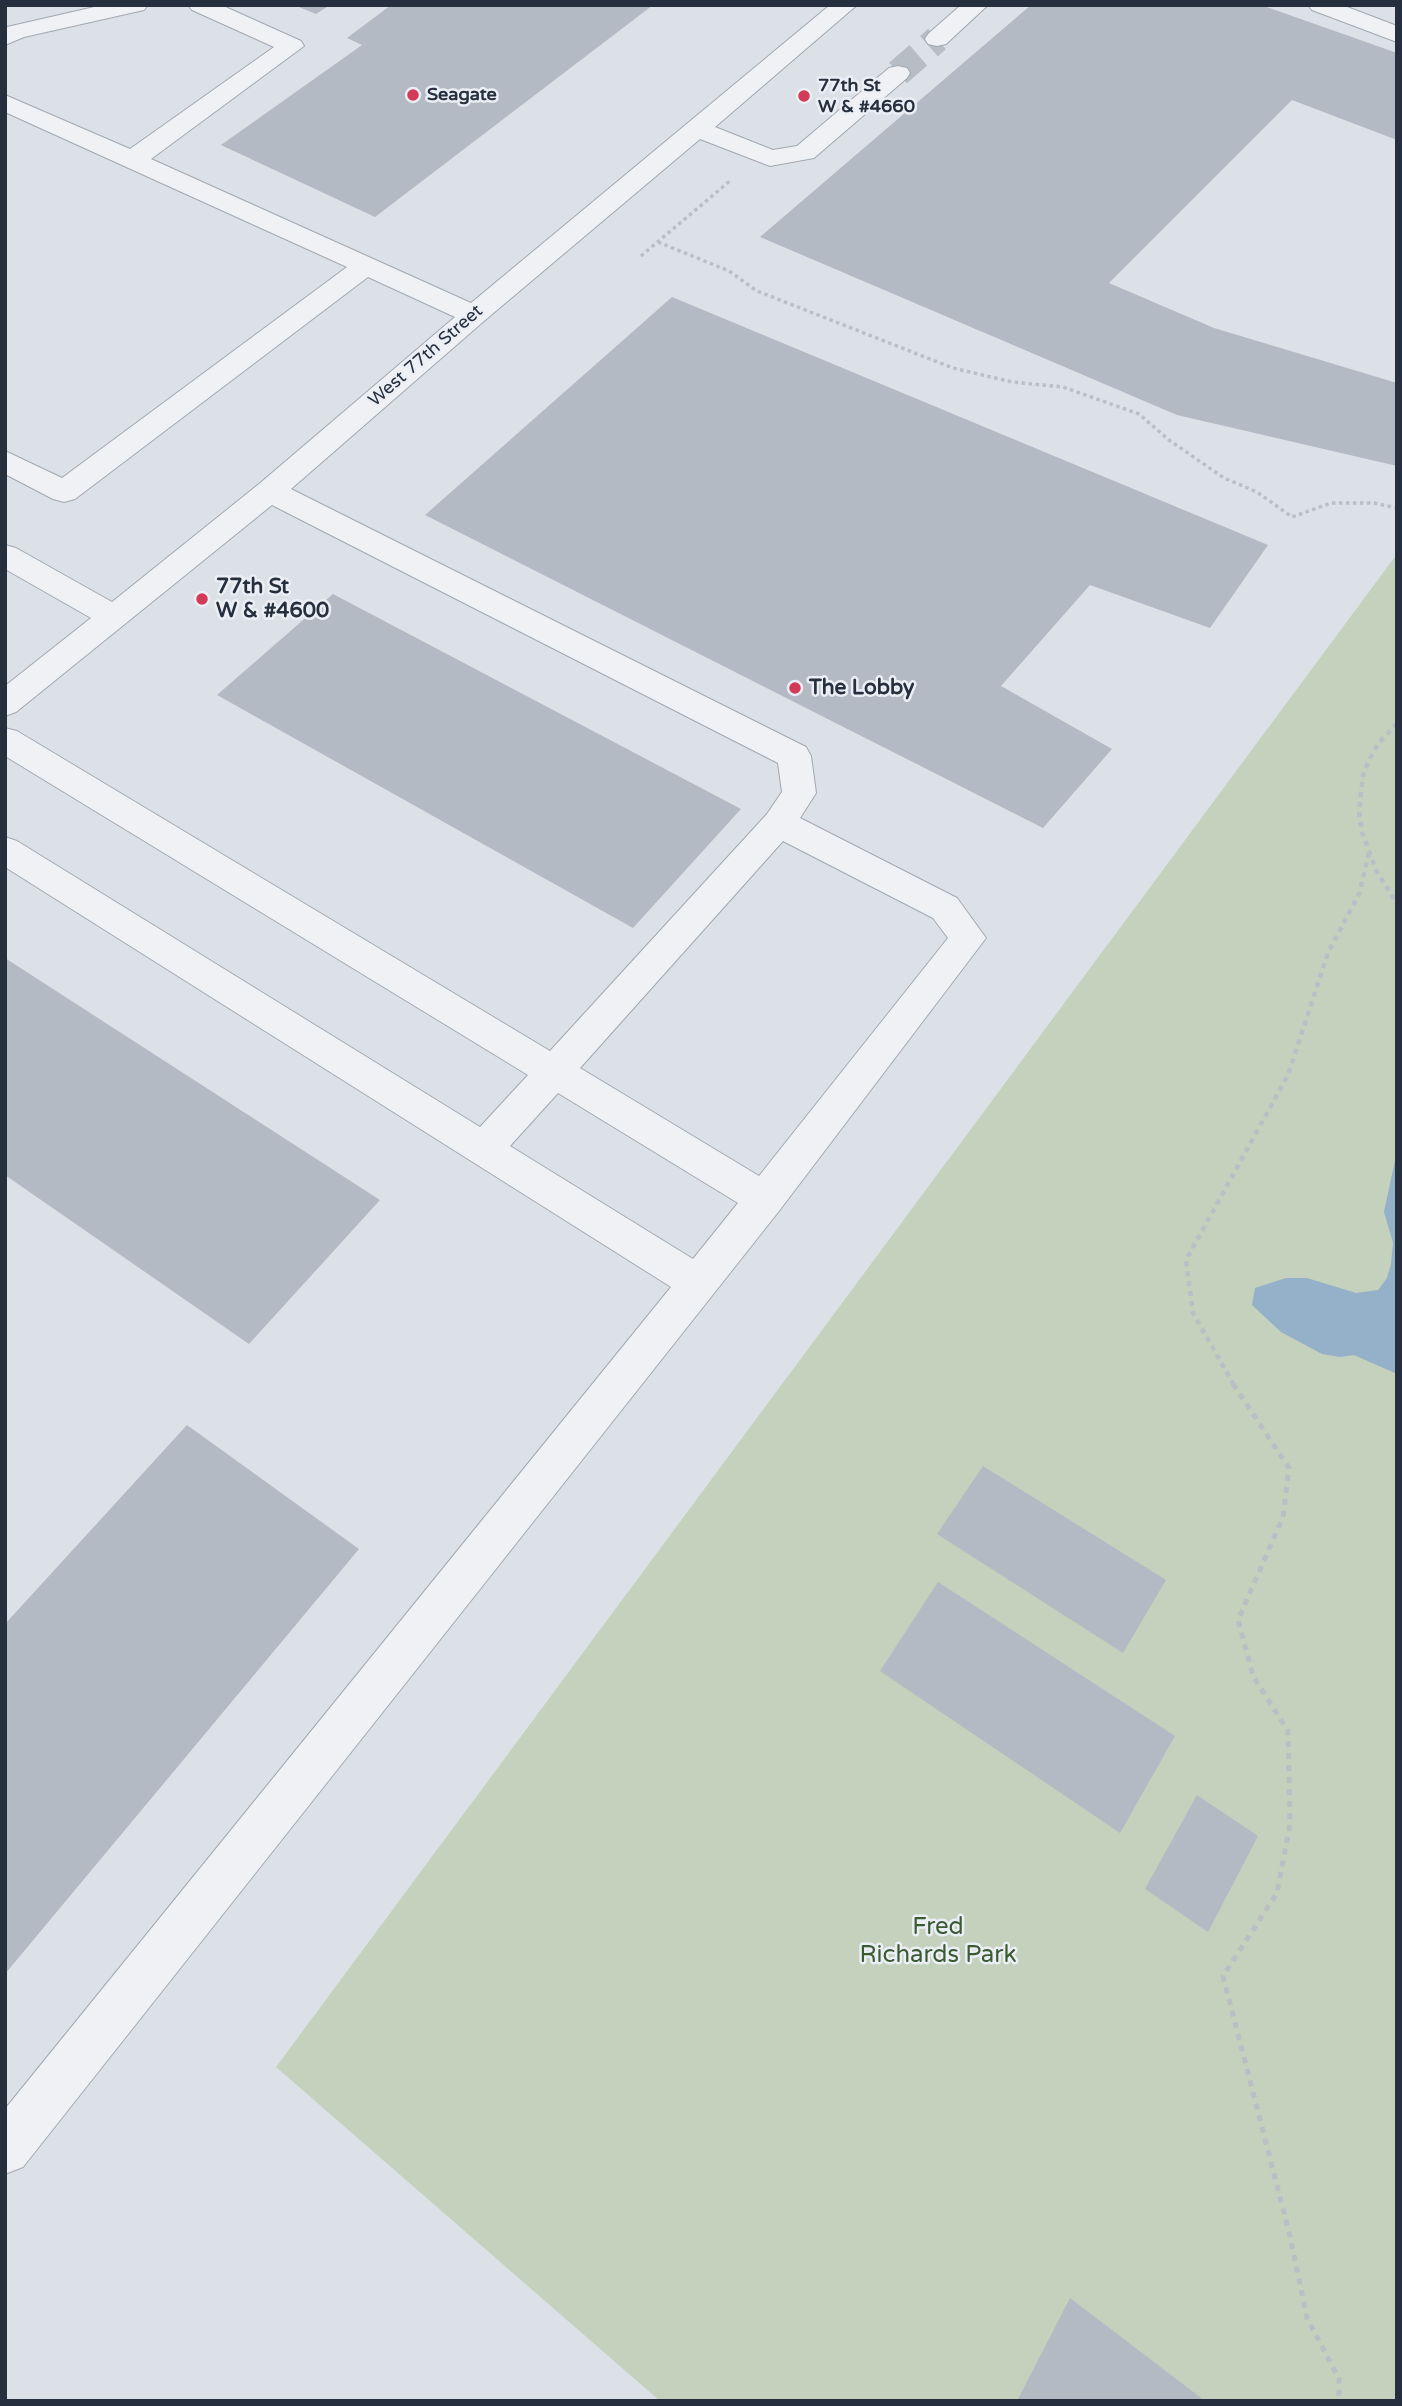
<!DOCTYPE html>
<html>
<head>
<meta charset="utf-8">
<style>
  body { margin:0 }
  #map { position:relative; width:1402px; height:2406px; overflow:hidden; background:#dce1e7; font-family:"Varela Round",sans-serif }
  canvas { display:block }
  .frame { position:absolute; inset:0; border:7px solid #252f3d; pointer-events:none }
</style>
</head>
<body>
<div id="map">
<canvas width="1402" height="2406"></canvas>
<div class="frame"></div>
</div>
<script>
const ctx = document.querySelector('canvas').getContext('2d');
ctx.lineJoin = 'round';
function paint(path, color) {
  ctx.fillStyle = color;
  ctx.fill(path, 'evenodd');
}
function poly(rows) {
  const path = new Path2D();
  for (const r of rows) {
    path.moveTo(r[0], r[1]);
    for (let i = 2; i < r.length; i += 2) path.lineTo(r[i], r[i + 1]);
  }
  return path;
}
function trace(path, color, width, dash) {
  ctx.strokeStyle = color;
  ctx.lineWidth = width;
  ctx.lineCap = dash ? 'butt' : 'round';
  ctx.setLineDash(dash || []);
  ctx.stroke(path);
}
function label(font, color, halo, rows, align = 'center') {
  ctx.font = font + ' "Varela Round",sans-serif';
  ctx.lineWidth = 5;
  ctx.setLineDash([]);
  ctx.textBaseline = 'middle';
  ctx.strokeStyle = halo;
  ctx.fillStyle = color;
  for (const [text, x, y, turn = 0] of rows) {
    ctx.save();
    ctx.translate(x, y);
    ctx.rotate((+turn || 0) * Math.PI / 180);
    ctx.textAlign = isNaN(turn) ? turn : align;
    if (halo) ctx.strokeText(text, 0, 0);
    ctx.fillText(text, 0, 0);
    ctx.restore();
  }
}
paint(poly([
  [1397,554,1397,2401,660,2401,276,2067]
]), '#c3d1bd');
paint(poly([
  [1397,1151,1397,1374,1354,1355,1340,1357,1322,1354,1281,1332,1252,1305,1255,1288,1286,1278,1307,1278,1356,1293,1378,1290,1387,1278,1391,1264,1393,1243,1384,1212]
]), '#95b0c9');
paint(poly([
  [294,5,330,5,316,14],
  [391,5,653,5,375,217,221,145,362,45,347,38],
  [1031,5,1261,5,1397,53,1397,140,1292,100,1109,283,1214,328,1397,383,1397,466,1177,415,760,237],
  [672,297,1268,545,1210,628,1090,585,1001,686,1112,749,1043,828,425,515],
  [333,594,741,809,633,928,217,695],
  [5,958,380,1200,249,1344,5,1175],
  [187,1425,359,1549,5,1974,5,1624],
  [983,1466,1166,1580,1123,1653,937,1534],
  [938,1582,1175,1736,1120,1833,880,1671],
  [1197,1795,1258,1836,1208,1932,1145,1889],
  [1070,2298,1205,2401,1017,2401]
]), '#b3bac4');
trace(poly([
  [898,73,937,39]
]), '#b7bdc5', 27, [27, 14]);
const minor = poly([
  [103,5,148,5,144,10,24,37,5,45,7,27,103,5],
  [188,5,221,5,301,41,304,46,151,159,471,303,830,5,857,5,715,127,773,150,797,146,889,68,898,66,907,68,910,73,907,78,814,158,770,166,700,139,484,321,291,489,806,747,811,756,816,793,800,818,957,898,986,938,779,1211,23,2167,5,2174,5,2109,671,1287,5,867,5,837,17,841,480,1127,528,1075,5,756,5,728,17,731,550,1051,767,814,782,792,778,763,272,505,16,712,5,716,5,686,91,618,5,569,5,545,16,548,112,602,259,484,455,317,368,277,75,499,64,502,53,499,5,474,5,451,62,478,347,267,5,112,5,95,130,149,274,47,192,10,188,5],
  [783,841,933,918,948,938,759,1176,580,1068,783,841],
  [558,1093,738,1203,693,1259,510,1146,558,1093],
  [961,5,988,5,946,44,937,46,928,44,925,39,928,34,961,5],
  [1308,5,1342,5,1397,26,1397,42,1312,10,1308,5]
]);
trace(minor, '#a1a8b1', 2);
trace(poly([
  [658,242,729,271,757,291,953,368,1012,382,1063,387,1139,414,1169,440,1224,478,1257,492,1292,517,1331,503,1374,503,1397,508],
  [641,256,731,180]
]), '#babfc5', 3.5, [3.5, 3.5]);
trace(poly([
  [1397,723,1378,744,1370,758,1363,775,1359,812,1362,832,1376,870,1397,904],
  [1234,1385,1193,1313,1186,1260,1288,1075,1328,953,1359,894,1369,853]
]), '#babfc5', 4.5, [5, 5]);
trace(poly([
  [1233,1384,1289,1468,1283,1517,1238,1620,1253,1676,1288,1731,1290,1824,1277,1893,1223,1976,1290,2236,1307,2318,1339,2379,1339,2401]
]), '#babfc5', 5, [6, 6]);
paint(minor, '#eff1f5');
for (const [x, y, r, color] of [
  [413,95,7,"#d23b58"],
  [804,96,7,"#d23b58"],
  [202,599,7,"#d23b58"],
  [795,688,7,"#d23b58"]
]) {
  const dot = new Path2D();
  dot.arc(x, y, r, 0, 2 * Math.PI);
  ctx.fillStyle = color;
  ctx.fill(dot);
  trace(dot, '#ebeff5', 2.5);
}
label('bold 18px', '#252f3d', '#ebeff5', [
  ["77th St",818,86],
  ["W & #4660",818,107],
  ["Seagate",427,95]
], 'left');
label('18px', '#252f3d', '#ebeff5', [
  ["West 77th Street",426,356,-41]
]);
label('bold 21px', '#252f3d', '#ebeff5', [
  ["77th St",216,587],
  ["W & #4600",216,611],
  ["The Lobby",809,688]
], 'left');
label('24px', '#3b5a32', '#ebeff5', [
  ["Fred",938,1928],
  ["Richards Park",938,1956]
]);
</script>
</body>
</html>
